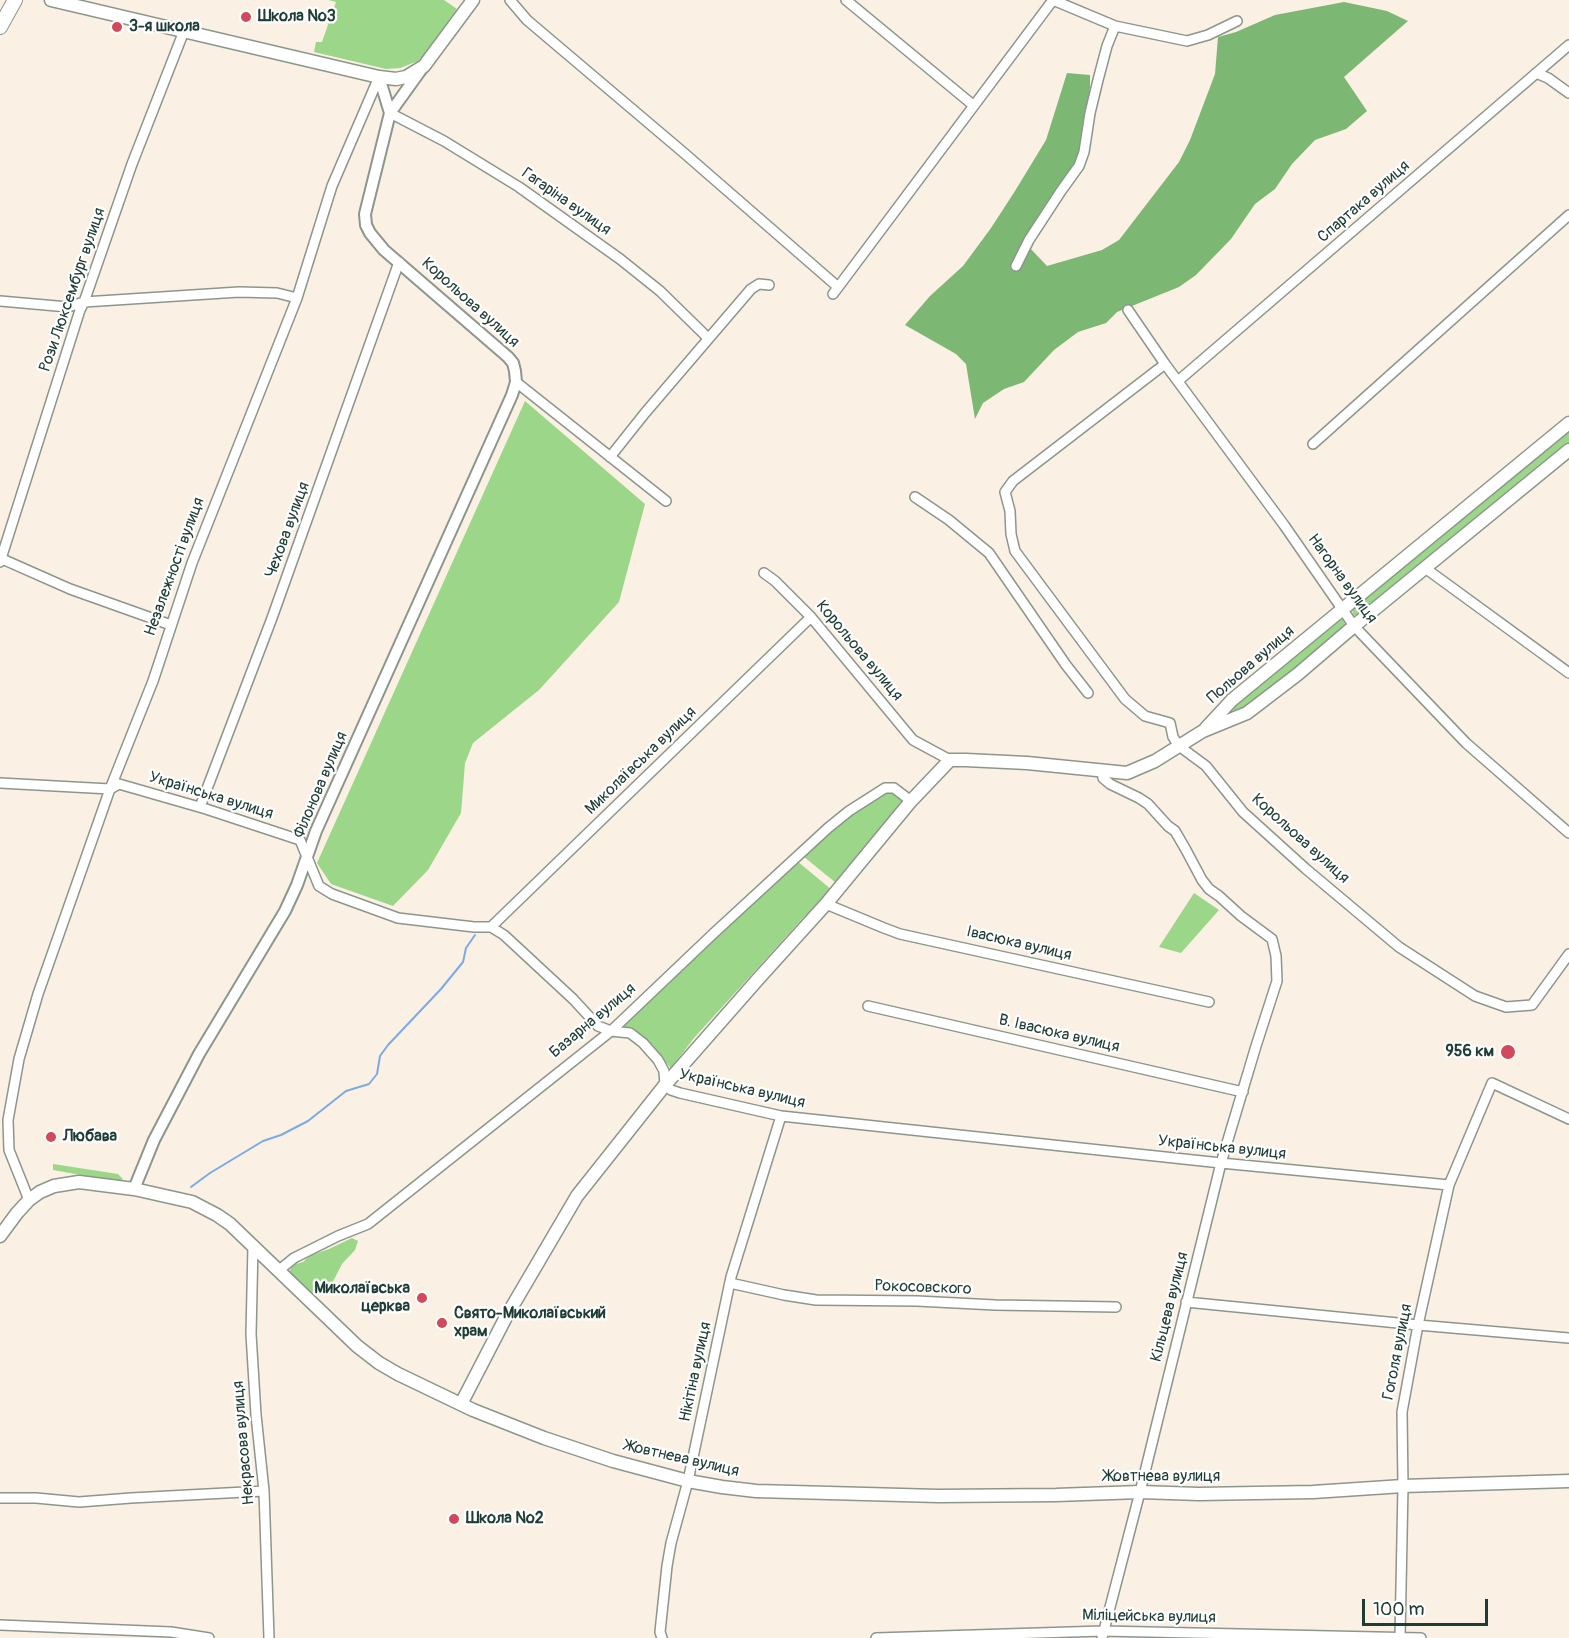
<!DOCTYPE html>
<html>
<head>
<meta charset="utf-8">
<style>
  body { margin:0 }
  #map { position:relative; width:1569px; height:1638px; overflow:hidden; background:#faf0e3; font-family:Pangolin,sans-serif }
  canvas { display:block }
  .scale { position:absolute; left:1362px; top:1599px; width:126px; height:27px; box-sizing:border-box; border:3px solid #1f3d34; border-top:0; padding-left:8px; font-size:18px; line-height:21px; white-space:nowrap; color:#1f3d34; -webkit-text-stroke:4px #fff; paint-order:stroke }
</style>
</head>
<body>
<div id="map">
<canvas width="1569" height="1638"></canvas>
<div class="scale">100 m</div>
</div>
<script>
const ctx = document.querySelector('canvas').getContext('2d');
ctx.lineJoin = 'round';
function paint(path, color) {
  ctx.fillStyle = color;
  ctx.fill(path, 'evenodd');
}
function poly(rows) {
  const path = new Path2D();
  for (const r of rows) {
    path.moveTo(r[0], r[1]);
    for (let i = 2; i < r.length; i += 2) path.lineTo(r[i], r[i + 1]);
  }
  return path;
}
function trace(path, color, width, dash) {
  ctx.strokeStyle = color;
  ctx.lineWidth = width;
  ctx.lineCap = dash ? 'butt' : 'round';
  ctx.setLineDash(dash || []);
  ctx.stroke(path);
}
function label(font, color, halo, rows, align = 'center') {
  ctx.font = font + ' Pangolin,sans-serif';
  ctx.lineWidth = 4.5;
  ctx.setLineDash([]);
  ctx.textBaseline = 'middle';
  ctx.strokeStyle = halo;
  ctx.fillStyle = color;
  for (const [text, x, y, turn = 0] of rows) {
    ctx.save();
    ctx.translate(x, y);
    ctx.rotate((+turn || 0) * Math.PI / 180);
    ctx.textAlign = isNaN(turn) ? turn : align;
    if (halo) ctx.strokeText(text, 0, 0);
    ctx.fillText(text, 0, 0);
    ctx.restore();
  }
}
paint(poly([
  [329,0,444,0,457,9,426,53,418,61,400,68,386,69,314,52,316,42,322,42,336,2],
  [525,401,645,504,619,602,539,690,473,743,465,763,461,813,428,870,393,906,331,884,317,863],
  [1569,429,1569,445,1358,616,1353,615,1352,608],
  [1340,619,1343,620,1346,627,1252,705,1238,711,1232,710,1236,704,1337,620],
  [886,791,895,792,905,801,836,883,803,856,822,836,853,813],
  [797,861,832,890,802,919,694,1038,671,1068,641,1038,621,1027,670,979],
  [1194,893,1219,910,1181,953,1159,947],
  [53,1164,118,1174,123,1179,120,1182,53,1170],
  [352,1238,358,1241,355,1250,342,1264,328,1291,311,1293,294,1279,289,1272,293,1265,303,1262,309,1256,329,1249]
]), '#9cd688');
paint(poly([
  [1344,2,1387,11,1408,21,1344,77,1367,111,1346,129,1315,140,1292,164,1275,189,1255,204,1231,239,1196,275,1179,287,1117,312,1106,323,1078,332,1054,350,1024,382,1004,389,983,403,975,419,966,364,956,354,905,325,930,296,963,266,991,228,1015,191,1046,140,1067,73,1090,75,1090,87,1080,153,1076,166,1029,247,1047,266,1102,250,1119,240,1179,162,1190,140,1215,74,1218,37,1236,32,1275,15]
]), '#7db774');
trace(poly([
  [191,1187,210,1173,263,1141,281,1135,308,1121,346,1091,369,1084,377,1074,380,1056,388,1045,441,989,463,962,466,948,475,935]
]), '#7aabe5', 2);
const minor = poly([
  [510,0,527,20,684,153,838,287],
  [846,0,973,105],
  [1053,0,1115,26,1187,41,1208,35,1237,21],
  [1536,73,1548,78,1569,93],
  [390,113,444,141,519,187,620,259,660,291,708,338],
  [1016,266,1029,240,1061,191,1079,166,1084,152,1090,113,1098,80,1107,46,1115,26],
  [833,294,1053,0],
  [0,301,68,307,84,302,239,292,277,293,297,298],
  [1128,310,1165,364,1284,525,1354,626,1466,743,1569,833],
  [1165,364,1013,481,1005,492,1010,511,1011,534,1015,551,1125,699,1145,716,1170,723,1173,737,1179,746,1206,766,1243,812,1306,869,1399,947,1475,996,1506,1007,1532,1005,1569,954],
  [1178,381,1569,45],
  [516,382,666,501],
  [1313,444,1569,215],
  [610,457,645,413,751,289,759,284,769,285],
  [915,497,949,520,989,553,1066,665,1088,693],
  [0,558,70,589,171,625],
  [0,562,80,310,84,302,132,164,184,31],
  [1425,568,1569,673],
  [764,573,775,581,811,617,913,740,950,760],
  [1102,771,1103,778,1110,784,1139,798,1148,804,1168,826,1175,831,1186,850,1202,880,1209,889,1219,896,1241,916,1272,939,1276,956,1277,981,1256,1046,1221,1163,1140,1492,1102,1638],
  [0,783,110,789,119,784,206,809,300,840,319,886,332,894,398,918,474,927,491,927,504,935,573,999,598,1026,611,1031,630,1033,643,1043,658,1060,664,1071,665,1085,671,1090,680,1093,781,1116,1221,1163,1449,1185],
  [200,807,272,618,399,262],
  [826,904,884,928,900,934,1209,1002],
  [491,927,811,617],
  [868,1006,1243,1092],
  [29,1200,9,1150,8,1120,19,1059,38,994,110,789,153,681,192,563,297,298,332,186,379,77],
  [253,1246,251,1334,256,1415,264,1491,269,1638],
  [278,1271,294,1258,338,1236,368,1224,611,1031,714,933,828,828,849,811,885,788,894,788,911,801],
  [730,1283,784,1295,816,1300,917,1301,995,1305,1116,1307],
  [1186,1302,1418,1325,1569,1338],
  [0,1498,36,1498,79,1502,131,1498,264,1491],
  [0,1625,171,1632,209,1638],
  [662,1638,660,1632,667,1566,671,1543,688,1481,731,1277,781,1116],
  [876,1638,1103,1631,1421,1638],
  [1400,1638,1403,1486,1402,1412,1418,1325,1449,1185,1492,1083,1569,1119]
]);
const tertiary = poly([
  [390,113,423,67],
  [134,1189,154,1140,199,1054,285,911,297,885,316,831,512,395,516,382,515,371,513,363,508,357,384,250,370,233,366,225,365,214,390,113,379,77]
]);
const secondary = poly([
  [51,0,379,77,396,79,406,77,424,66,473,0],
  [1206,728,1232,700,1569,423],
  [0,1236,17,1213,29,1200,40,1192,54,1186,79,1182,134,1189,192,1202,217,1215,230,1224,357,1346,379,1363,398,1374,473,1410,544,1438,613,1461,688,1481,722,1487,756,1491,938,1496,1056,1495,1140,1492,1199,1494,1313,1492,1403,1486,1569,1481],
  [461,1404,506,1317,577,1196,665,1085,759,978,826,904,911,801,950,760,966,760,1027,763,1127,773,1155,761,1203,731,1247,713,1298,674,1354,626,1569,450]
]);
const primary = poly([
  [0,27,15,0]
]);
trace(minor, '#8c968c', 12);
trace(tertiary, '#8c968c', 14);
trace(secondary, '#8c968c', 15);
trace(primary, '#8c968c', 16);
trace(minor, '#fff', 9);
trace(tertiary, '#fff', 10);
trace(secondary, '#fff', 12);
trace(primary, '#fff', 14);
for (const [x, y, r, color] of [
  [246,17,6,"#d1495b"],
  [117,27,6,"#d1495b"],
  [1508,1052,8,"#d1495b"],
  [51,1137,6,"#d1495b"],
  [422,1298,6,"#d1495b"],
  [442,1323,6,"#d1495b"],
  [454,1519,6,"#d1495b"]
]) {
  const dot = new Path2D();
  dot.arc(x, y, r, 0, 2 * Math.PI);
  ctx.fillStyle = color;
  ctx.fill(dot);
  trace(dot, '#fff', 2);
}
label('bold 16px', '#1f3d34', '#fff', [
  ["Школа №3",258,17],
  ["3-я школа",129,27],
  ["956 км",1494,1052,"right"],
  ["Любава",63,1137],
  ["Миколаївська",410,1289,"right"],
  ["церква",410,1307,"right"],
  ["Свято-Миколаївський",454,1314],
  ["храм",454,1332],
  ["Школа №2",466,1519]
], 'left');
label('16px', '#1f3d34', '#fff', [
  ["Гагаріна вулиця",566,202,35],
  ["Спартака вулиця",1364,202,-41],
  ["Рози Люксембург вулиця",73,290,-71],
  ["Корольова вулиця",470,303,42],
  ["Чехова вулиця",288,530,-70],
  ["Незалежності вулиця",175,567,-70],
  ["Нагорна вулиця",1342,579,54],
  ["Корольова вулиця",859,651,50],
  ["Польова вулиця",1251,665,-41],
  ["Миколаївська вулиця",641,761,-44],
  ["Філонова вулиця",321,785,-67],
  ["Українська вулиця",211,796,17],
  ["Корольова вулиця",1300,839,42],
  ["Івасюка вулиця",1019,944,13],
  ["Базарна вулиця",593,1021,-40],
  ["В. Івасюка вулиця",1059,1034,13],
  ["Українська вулиця",742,1089,13],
  ["Українська вулиця",1222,1148,6],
  ["Рокосовского",923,1288,2],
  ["Кільцева вулиця",1170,1307,-76],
  ["Гоголя вулиця",1398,1352,-79],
  ["Нікітіна вулиця",696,1372,-78],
  ["Некрасова вулиця",244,1443,-95],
  ["Жовтнева вулиця",682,1459,13],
  ["Жовтнева вулиця",1162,1477],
  ["Міліцейська вулиця",1149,1617,1]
]);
</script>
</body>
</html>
